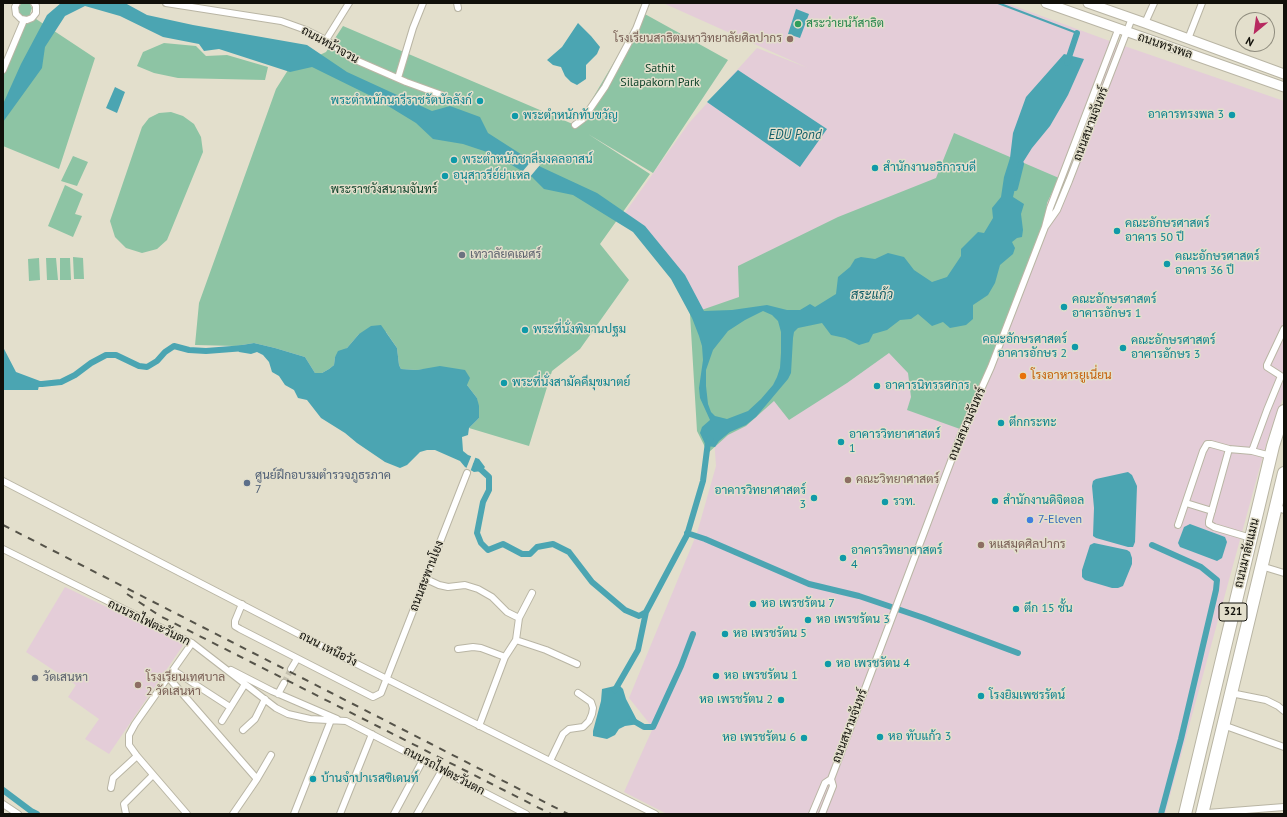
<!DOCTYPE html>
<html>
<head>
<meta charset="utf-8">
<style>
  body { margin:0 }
  #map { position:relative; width:1287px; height:817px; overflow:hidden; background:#e3dfcc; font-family:"PT Sans",sans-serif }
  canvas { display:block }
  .frame { position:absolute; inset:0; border:4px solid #11100a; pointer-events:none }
  .north { position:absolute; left:1235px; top:12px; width:40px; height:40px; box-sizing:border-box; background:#e3dfcc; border:1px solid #8f8c7e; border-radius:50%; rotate:209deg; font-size:11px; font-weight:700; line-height:16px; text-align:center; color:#11100a }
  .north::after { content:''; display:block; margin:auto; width:14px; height:18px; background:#b72a60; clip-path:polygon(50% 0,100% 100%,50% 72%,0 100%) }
</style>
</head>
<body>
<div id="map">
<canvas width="1287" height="817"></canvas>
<div class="frame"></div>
<div class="north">N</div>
</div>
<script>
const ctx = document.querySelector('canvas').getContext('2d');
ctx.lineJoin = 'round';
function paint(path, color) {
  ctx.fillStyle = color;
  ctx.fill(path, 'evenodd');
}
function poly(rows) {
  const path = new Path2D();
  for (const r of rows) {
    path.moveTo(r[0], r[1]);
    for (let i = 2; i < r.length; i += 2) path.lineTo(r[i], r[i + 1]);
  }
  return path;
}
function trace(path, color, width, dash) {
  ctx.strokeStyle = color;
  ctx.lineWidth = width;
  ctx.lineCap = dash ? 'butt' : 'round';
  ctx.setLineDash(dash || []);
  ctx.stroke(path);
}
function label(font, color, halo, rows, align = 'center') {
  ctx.font = font + ' "PT Sans",Sarabun,sans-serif';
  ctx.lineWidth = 3;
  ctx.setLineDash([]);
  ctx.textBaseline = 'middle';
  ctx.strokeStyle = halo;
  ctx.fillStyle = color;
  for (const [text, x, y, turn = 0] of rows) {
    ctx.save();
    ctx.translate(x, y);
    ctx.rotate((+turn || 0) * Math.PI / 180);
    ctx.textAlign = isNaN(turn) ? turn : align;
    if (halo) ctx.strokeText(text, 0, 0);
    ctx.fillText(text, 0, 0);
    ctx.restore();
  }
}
paint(poly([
  [663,3,1006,3,1107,40,1284,101,1284,396,1267,441,1165,814,667,814,624,792,653,728,629,698,697,533,716,466,707,336,688,289,624,214,689,123,757,48,808,68],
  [65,587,184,644,109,754,85,739,99,719,68,697,76,685,26,652]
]), '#e4cdd8');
paint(poly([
  [22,3,30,4,32,8,30,14,33,17,95,58,59,169,3,146,3,69,23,17,19,15,18,10,19,6],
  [643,13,728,60,653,173,588,134,650,174,600,244,629,280,580,349,552,371,529,446,469,428,479,418,477,398,467,385,427,369,417,370,401,369,399,365,397,348,386,332,359,334,347,348,335,357,334,365,329,369,322,373,315,373,305,357,275,348,254,343,236,346,195,345,199,303,276,89,288,70,326,52,343,26,575,125,581,118],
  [164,43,196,46,206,56,227,55,268,67,265,80,178,78,154,73,137,66,143,52],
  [171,112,183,116,194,124,201,137,203,152,167,240,157,249,142,253,126,248,115,237,110,221,142,127,149,118,159,113],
  [954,133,1059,178,1047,203,1045,227,991,367,960,429,907,410,911,397,908,373,889,353,847,383,789,420,774,401,746,426,728,435,708,453,697,431,690,314,739,297,738,266,838,217,936,178],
  [73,156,88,162,77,186,61,181],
  [65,185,83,194,75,214,82,216,73,237,48,226],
  [73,257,83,258,84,279,74,279],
  [39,258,40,280,29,281,28,259],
  [46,258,56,258,58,280,47,280],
  [60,258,70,258,71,280,60,280]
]), '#8dc4a4');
paint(poly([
  [61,3,125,3,147,15,193,25,307,45,347,72,432,111,450,106,480,117,488,133,541,167,597,193,645,226,685,275,704,311,732,310,767,305,787,310,800,310,810,304,815,307,836,294,838,277,850,267,855,259,861,257,875,259,888,253,904,257,914,270,932,282,947,277,961,256,961,249,978,232,984,233,993,218,992,208,1001,197,1004,177,1010,158,1013,133,1026,97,1064,54,1084,59,1068,95,1050,126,1032,148,1020,167,1013,197,1024,204,1021,214,1023,230,1022,237,1017,238,1012,242,1015,248,1013,254,1000,265,995,283,988,295,973,305,973,319,966,325,950,328,943,322,932,326,918,314,911,319,900,320,887,330,873,334,869,342,859,345,845,338,831,335,822,323,798,328,794,332,793,338,791,373,788,379,756,417,746,425,730,432,719,441,715,447,706,446,700,433,702,427,710,420,700,398,699,388,703,360,702,346,699,336,692,318,671,279,633,232,573,195,544,189,532,177,493,154,463,144,433,139,416,123,375,98,312,67,290,72,219,49,204,51,199,44,163,37,120,16,85,6,65,16,45,47,42,68,3,122,3,104,21,64,47,15],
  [763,311,772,315,778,321,781,332,781,353,780,368,777,377,773,385,761,399,748,411,727,419,715,416,711,412,708,404,706,386,706,370,713,350,728,331,745,320],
  [796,9,809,14,800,38,788,34],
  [578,23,591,36,600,47,597,54,586,65,586,79,577,85,571,82,565,76,561,67,553,65,547,60,562,47],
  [738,70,827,129,800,167,707,102],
  [115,87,125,92,117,113,106,108],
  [381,325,397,348,399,365,401,369,417,370,440,366,465,370,470,378,467,385,477,398,479,406,479,418,469,428,468,435,462,437,463,451,468,455,479,459,485,467,482,471,474,472,465,467,460,461,435,450,427,450,420,452,407,465,400,468,385,462,357,443,345,433,321,418,307,400,298,398,294,390,285,385,279,376,272,372,269,362,263,355,257,352,251,354,239,352,236,346,254,343,275,348,305,357,315,373,322,373,329,369,334,365,335,357,338,351,347,348,359,334,371,326],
  [3,347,16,372,40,381,38,390,3,390],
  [1128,472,1132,475,1137,486,1135,542,1133,547,1128,547,1096,538,1093,536,1094,508,1092,486,1093,481,1096,479],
  [1190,524,1225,537,1227,542,1222,558,1217,561,1180,547,1178,543,1184,527],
  [1094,543,1127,550,1130,552,1132,558,1132,564,1123,586,1118,588,1112,588,1085,580,1082,577,1082,570,1089,548,1090,545],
  [619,685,623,689,626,699,639,724,625,726,619,729,615,735,607,739,593,736,593,731,601,701,602,689]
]), '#4ba5b2');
paint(poly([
  [533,159,540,165,529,178,522,172],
  [472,454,476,456,470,472,466,469]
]), '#e3dfcc');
trace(poly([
  [998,3,1077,33]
]), '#4ba5b2', 2);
trace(poly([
  [1067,63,1077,33],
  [1015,188,1021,164],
  [33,384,42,384,61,382,75,375,91,363,106,355,116,355,139,366,147,367,157,361,165,352,174,346,189,350,206,351,245,348],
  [476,465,489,477,489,490,483,502,477,533,481,543,488,550,503,544,522,554,530,554,537,547,553,544,569,552,592,582,625,610,639,616,646,612,687,535,703,481,708,442,710,439],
  [687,533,705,539,809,584,859,596,924,618,1018,653],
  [1152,545,1201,567,1217,580,1216,590,1181,739,1161,814],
  [615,690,638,650,646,612],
  [632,720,644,727,653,727,681,666,693,634],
  [3,790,31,811,37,814]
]), '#4ba5b2', 6);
trace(poly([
  [284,683,291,669]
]), '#c4c0af', 6, [6, 3]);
const street = poly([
  [17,3,15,7,16,14,21,19,27,20,32,18,36,13,36,6,34,3],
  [166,3,281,21,306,30,326,40,351,58,406,82,442,95],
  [457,3,458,8],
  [1145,23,1154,3],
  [1118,30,1050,208,1045,227,1057,210,1069,181,1132,18],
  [1188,39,1202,3],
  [326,40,349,3],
  [3,70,24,20],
  [398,78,413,28,423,3],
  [575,125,583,119,605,87,636,29,646,3],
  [1229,449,1209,521,1209,524,1214,527,1251,538],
  [1252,451,1271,456],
  [3,481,345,658,655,814],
  [1186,503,1212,511],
  [1276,507,1284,510],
  [1178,525,1203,451,1207,444,1211,444,1229,449,1252,451,1267,410,1281,376,1267,367,1267,365,1284,329],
  [3,549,192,643,276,708,288,714,310,719,346,721,526,814],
  [1261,566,1284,573],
  [426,579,439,585,448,587,465,585,478,589,492,597,507,612,519,618],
  [242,604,235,621,235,626,240,629,373,697,381,693,467,473],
  [516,640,546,650,577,664],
  [458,649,473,647,481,648,505,657],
  [291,669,297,659],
  [173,670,230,707],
  [231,670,272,691,337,719],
  [168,677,257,779],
  [1231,693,1266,700,1278,706,1284,711],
  [278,694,284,683],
  [222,721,245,684],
  [1223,725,1284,747],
  [479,726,505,657,516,640,519,618,532,593],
  [243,730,255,719,265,699],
  [550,761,563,734,569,729,583,727,589,721,592,714,593,708,591,702,578,693],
  [831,779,962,432,991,367,1045,227],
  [111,788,113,778,137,756],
  [3,804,18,814],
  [1207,813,1284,807],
  [126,814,124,804,153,775],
  [187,814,137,756,129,745,129,735,135,724,192,643],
  [233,814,257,779,271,755],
  [294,814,331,720],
  [340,814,372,734],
  [394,814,423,760],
  [417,814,442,770],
  [812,814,825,783,831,779,833,786,822,814]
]);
const secondary = poly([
  [1046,3,1284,87],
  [1088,3,1145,23,1284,74]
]);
const highway = poly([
  [1185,814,1273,446,1284,411],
  [1202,814,1284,473]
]);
trace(street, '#b9b5a4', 8);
trace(secondary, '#b9b5a4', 11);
trace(highway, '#b9b5a4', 14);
trace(street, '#fff', 6);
trace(secondary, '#fff', 9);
trace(highway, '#fff', 12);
trace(poly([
  [3,525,568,814],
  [127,594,160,616,551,814]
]), '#555349', 2, [7, 7]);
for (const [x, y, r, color] of [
  [798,24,4,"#2e9e5b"],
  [790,39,4,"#8d6e63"],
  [480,101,4,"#0f9aa8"],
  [1232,115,4,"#0f9aa8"],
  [515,116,4,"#0f9aa8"],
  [454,160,4,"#0f9aa8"],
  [875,168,4,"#0f9aa8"],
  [445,176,4,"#0f9aa8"],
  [1117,231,4,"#0f9aa8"],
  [462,255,4,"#6b7280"],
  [1167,264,4,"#0f9aa8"],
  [1064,307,4,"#0f9aa8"],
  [525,330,4,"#0f9aa8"],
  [1075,347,4,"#0f9aa8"],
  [1123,348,4,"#0f9aa8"],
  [1023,376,4,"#e8710a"],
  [504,383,4,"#0f9aa8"],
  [877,386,4,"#0f9aa8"],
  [1001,423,4,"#0f9aa8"],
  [841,442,4,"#0f9aa8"],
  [848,480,4,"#8d6e63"],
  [247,483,4,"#5c6f8a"],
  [814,498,4,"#0f9aa8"],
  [995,501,4,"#0f9aa8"],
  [885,502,4,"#0f9aa8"],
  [1030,520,4,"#3f7fe0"],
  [981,545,4,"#8d6e63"],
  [843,558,4,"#0f9aa8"],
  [753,604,4,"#0f9aa8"],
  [1016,609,4,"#0f9aa8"],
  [808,620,4,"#0f9aa8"],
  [725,634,4,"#0f9aa8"],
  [828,664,4,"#0f9aa8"],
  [716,676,4,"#0f9aa8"],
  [35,678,4,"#6b7280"],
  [138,685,4,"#8d6e63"],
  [981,696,4,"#0f9aa8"],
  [781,700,4,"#0f9aa8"],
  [880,737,4,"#0f9aa8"],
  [804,738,4,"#0f9aa8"],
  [313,779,4,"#0f9aa8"]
]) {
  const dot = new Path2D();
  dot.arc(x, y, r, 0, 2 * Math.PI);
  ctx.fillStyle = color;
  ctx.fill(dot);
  trace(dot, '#e3dfcc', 1.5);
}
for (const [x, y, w] of [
  [1233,612,28]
]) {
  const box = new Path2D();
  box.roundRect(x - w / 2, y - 9, w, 18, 3);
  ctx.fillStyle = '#e3dfcc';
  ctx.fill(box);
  trace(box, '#11100a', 1);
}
label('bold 11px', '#11100a', null, [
  ["321",1233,612]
]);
label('12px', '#27864d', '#e3dfcc', [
  ["สระว่ายนำ้สาธิต",806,24]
], 'left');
label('12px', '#785e54', '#e3dfcc', [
  ["โรงเรียนสาธิตมหาวิทยาลัยศิลปากร",782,39,"right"],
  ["คณะวิทยาศาสตร์",856,480],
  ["หแสมุดศิลปากร",989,545],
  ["โรงเรียนเทศบาล",146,678],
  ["2 วัดเสนหา",146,692]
], 'left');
label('12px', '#11100a', '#e3dfcc', [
  ["ถนนหน้าจวน",330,45,29],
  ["ถนนทรงพล",1165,46,19],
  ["ถนนสนามจันทร์",1091,124,-69],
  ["ถนนสนามจันทร์",967,424,-67],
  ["ถนนมาลัยแมน",1247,553,-76],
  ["ถนนสะพานโยง",427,576,-69],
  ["ถนนรถไฟตะวันตก",149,623,26],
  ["ถนน เหนือวัง",328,649,27],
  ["ถนนสนามจันทร์",850,726,-69],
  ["ถนนรถไฟตะวันตก",444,771,28]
]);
label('12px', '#093f26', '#e3dfcc', [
  ["Sathit",660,69],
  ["Silapakorn Park",660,83],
  ["พระราชวังสนามจันทร์",384,190]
]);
label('12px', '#0d838f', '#e3dfcc', [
  ["พระตำหนักนารีราชรัตบัลลังก์",472,101,"right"],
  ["อาคารทรงพล 3",1224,115,"right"],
  ["พระตำหนักทับขวัญ",523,116],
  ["พระตำหนักชาลีมงคลอาสน์",462,160],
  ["สำนักงานอธิการบดี",883,168],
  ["อนุสาวรีย์ย่าเหล",453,176],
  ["คณะอักษรศาสตร์",1125,224],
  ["อาคาร 50 ปี",1125,238],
  ["คณะอักษรศาสตร์",1175,257],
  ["อาคาร 36 ปี",1175,271],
  ["คณะอักษรศาสตร์",1072,300],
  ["อาคารอักษร 1",1072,314],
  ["พระที่นั่งพิมานปฐม",533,330],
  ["คณะอักษรศาสตร์",1067,340,"right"],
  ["อาคารอักษร 2",1067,354,"right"],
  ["คณะอักษรศาสตร์",1131,341],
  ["อาคารอักษร 3",1131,355],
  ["พระที่นั่งสามัคคีมุขมาตย์",512,383],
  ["อาคารนิทรรศการ",885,386],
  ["ตึกกระทะ",1009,423],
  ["อาคารวิทยาศาสตร์",849,435],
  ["1",849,449],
  ["อาคารวิทยาศาสตร์",806,491,"right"],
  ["3",806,505,"right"],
  ["สำนักงานดิจิตอล",1003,501],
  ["รวท.",893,502],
  ["อาคารวิทยาศาสตร์",851,551],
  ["4",851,565],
  ["หอ เพรชรัตน 7",761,604],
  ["ตึก 15 ชั้น",1024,609],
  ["หอ เพรชรัตน 3",816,620],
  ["หอ เพรชรัตน 5",733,634],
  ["หอ เพรชรัตน 4",836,664],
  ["หอ เพรชรัตน 1",724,676],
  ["โรงยิมเพชรรัตน์",989,696],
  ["หอ เพรชรัตน 2",773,700,"right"],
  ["หอ ทับแก้ว 3",888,737],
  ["หอ เพรชรัตน 6",796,738,"right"],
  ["บ้านจำปาเรสซิเดนท์",321,779]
], 'left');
label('12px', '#5b616d', '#e3dfcc', [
  ["เทวาลัยคเณศร์",470,255],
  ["วัดเสนหา",43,678]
], 'left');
label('12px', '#c56008', '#e3dfcc', [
  ["โรงอาหารยูเนี่ยน",1031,376]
], 'left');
label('12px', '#4e5e75', '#e3dfcc', [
  ["ศูนย์ฝึกอบรมตำรวจภูธรภาค",255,476],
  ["7",255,490]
], 'left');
label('12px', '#366cbe', '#e3dfcc', [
  ["7-Eleven",1038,520]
], 'left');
label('italic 13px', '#125e67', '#e3dfcc', [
  ["EDU Pond",795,135],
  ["สระแก้ว",872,295]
]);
</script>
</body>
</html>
